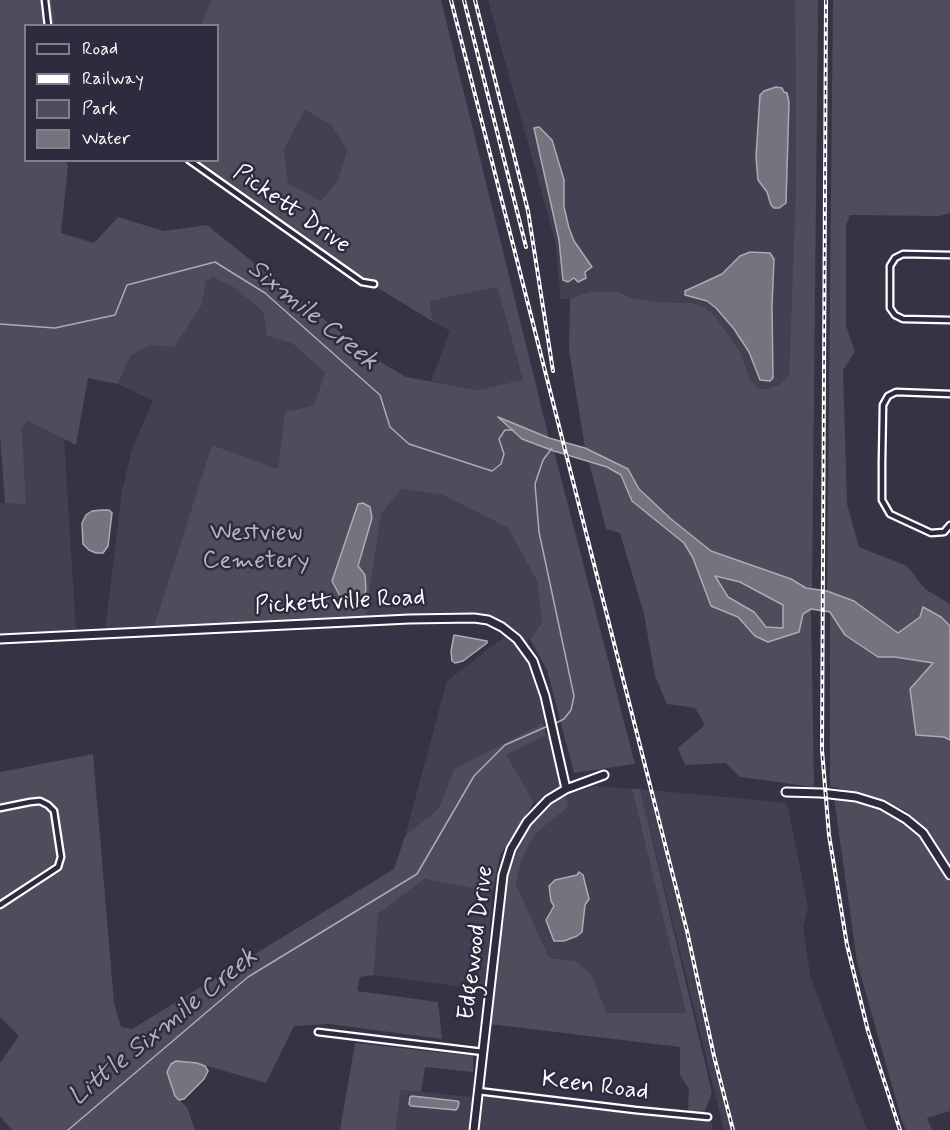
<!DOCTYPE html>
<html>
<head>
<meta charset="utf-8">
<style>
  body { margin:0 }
  #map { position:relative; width:950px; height:1130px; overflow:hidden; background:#373345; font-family:Mynerve,sans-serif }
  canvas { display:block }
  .legend { position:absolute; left:24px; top:24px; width:195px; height:138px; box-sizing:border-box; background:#2f2a3d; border:2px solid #827f8b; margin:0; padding:8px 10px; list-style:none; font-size:18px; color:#fff }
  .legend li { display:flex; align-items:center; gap:12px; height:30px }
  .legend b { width:30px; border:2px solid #827f8b }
</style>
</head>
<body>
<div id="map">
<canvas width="950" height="1130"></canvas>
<ul class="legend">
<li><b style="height:8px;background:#2f2a3d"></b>Road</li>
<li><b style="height:8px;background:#fff"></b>Railway</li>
<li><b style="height:16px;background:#514c5c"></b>Park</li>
<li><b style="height:16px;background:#76737f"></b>Water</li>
</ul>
</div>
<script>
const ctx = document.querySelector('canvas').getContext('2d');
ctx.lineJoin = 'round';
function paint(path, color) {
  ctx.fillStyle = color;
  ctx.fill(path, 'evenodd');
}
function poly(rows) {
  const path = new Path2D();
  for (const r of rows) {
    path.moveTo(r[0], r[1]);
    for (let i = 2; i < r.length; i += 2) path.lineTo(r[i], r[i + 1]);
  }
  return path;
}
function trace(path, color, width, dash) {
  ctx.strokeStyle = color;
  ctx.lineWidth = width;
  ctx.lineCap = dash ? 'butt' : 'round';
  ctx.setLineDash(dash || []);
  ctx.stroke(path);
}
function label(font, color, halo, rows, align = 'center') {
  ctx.font = font + ' Mynerve,sans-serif';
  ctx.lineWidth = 5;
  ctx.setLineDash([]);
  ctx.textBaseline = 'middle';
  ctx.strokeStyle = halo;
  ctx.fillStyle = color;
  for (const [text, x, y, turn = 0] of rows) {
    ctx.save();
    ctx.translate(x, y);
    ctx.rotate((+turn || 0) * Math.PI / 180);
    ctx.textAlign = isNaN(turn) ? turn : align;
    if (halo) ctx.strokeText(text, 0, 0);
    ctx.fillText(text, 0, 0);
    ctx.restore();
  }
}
paint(poly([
  [52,0,211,0,201,26,55,25],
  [488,0,795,0,796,183,789,374,779,385,764,389,757,388,751,381,740,352,716,317,703,307,692,303,656,302,631,298,619,292,589,292,570,299,561,299,555,240],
  [305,110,331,125,347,150,338,179,321,201,288,183,284,149],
  [213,277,235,288,263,312,267,336,293,344,325,373,314,405,285,412,278,470,212,445,153,629,105,631,122,491,132,449,153,401,118,384,131,355,150,345,200,306,206,280],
  [497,287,523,380,477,390,431,381,450,331,432,321,429,301],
  [28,420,64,439,76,633,0,636,0,503,26,503,22,428],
  [402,489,443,495,508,528,537,581,542,623,526,643,515,632,500,623,486,617,471,614,366,617,381,514],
  [507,635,517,644,528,661,546,719,543,723,454,769,439,808,405,836,447,681],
  [546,735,550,735,560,782,558,789,537,806,505,755],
  [594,786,632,789,686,1014,607,1013,591,973,575,961,549,958,516,884,521,861,534,835,569,806,566,796],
  [577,875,585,905,582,932,577,936,564,941,554,941,548,914,554,906,551,900,549,886,556,880],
  [640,789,787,803,808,907,803,927,810,975,867,1130,724,1130],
  [423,879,492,892,486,990,374,975,378,914],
  [401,1090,473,1097,469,1130,395,1130],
  [480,1094,687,1117,688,1112,710,1114,713,1130,477,1130]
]), '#444051');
paint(poly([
  [0,0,52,0,55,25,26,26,26,160,66,161,68,166,61,233,94,243,118,217,164,231,207,225,367,354,406,377,477,390,523,380,497,287,430,301,432,321,360,277,196,161,218,160,218,26,201,25,211,0,441,0,549,438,500,418,522,439,554,451,635,764,574,773,547,670,530,639,542,623,537,581,508,528,443,495,402,489,381,514,366,617,153,629,212,445,278,469,285,412,314,405,325,373,293,344,267,336,263,312,235,288,213,277,206,281,201,306,174,347,150,345,131,355,118,384,88,378,76,445,28,421,22,428,26,504,5,503,0,435],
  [305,110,331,125,347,150,338,179,321,201,288,183,284,149],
  [795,0,818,0,812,589,711,551,671,519,639,489,628,469,585,448,569,350,570,299,589,292,619,292,631,298,656,302,692,303,704,307,716,317,740,352,751,381,757,388,764,389,779,385,789,375,796,183],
  [833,0,950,0,950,213,939,216,850,215,846,225,846,326,855,352,843,370,847,504,859,547,907,566,925,589,950,604,950,626,941,617,920,617,898,634,854,601,827,591],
  [589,462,607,467,622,475,632,501,684,543,693,558,711,606,738,617,755,636,768,642,811,609,814,787,740,777,726,763,685,765,678,748,705,725,695,708,667,704,655,676,644,614,620,533,606,529],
  [715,576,740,582,784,605,783,628,766,627,754,612,728,597],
  [830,612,845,635,878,657,895,657,934,663,910,689,916,735,944,737,950,740,950,870,935,843,906,811,877,798,830,786],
  [543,723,546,735,506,755,534,802,500,855,492,892,424,879,378,914,374,975,360,977,357,991,438,1002,442,1039,329,1024,294,1026,266,1083,197,1063,175,1096,187,1107,195,1130,12,1130,0,1116,0,1063,19,1036,0,1017,0,772,93,754,114,1003,121,1027,132,1029,394,869,405,836,439,808,454,769],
  [632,789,640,789,712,1093,704,1113,688,1112,689,1089,680,1075,680,1047,489,1024,508,875,519,847,532,824,551,805,566,796,569,806,534,835,521,861,516,884,549,958,575,961,591,973,607,1013,686,1013],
  [834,798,856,800,878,807,900,819,917,832,933,852,950,883,950,1111,927,1118,932,1130,906,1130,902,1121,857,962],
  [355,1043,473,1056,473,1072,425,1067,421,1092,401,1090,395,1130,340,1130]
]), '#514c5c');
const water = poly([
  [776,87,782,88,784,92,787,93,789,102,786,203,779,208,774,208,771,205,767,192,758,180,756,157,760,95,764,91,776,87],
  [539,127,552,140,564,180,564,207,569,228,574,241,592,267,585,272,586,278,578,282,574,278,568,282,563,280,559,240,534,128,539,127],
  [750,252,770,253,774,259,772,306,773,378,770,381,760,380,749,352,734,329,716,308,707,301,685,295,685,291,722,274,740,256,750,252],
  [498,417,549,438,585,448,628,469,639,489,671,519,711,551,791,579,806,588,827,591,854,601,898,633,920,617,923,607,941,617,950,626,950,740,944,737,916,735,910,689,933,663,895,657,878,657,845,635,830,612,811,609,803,614,799,632,768,642,755,636,738,617,711,606,693,558,684,543,632,501,621,475,607,467,554,451,522,439,498,417],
  [715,576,740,582,783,605,783,628,766,627,754,612,728,597,715,576],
  [363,503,370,507,372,518,358,566,365,575,366,590,362,599,349,601,341,598,332,581,358,504,363,503],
  [102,510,109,510,112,513,108,546,103,553,96,553,89,550,83,544,82,523,86,515,92,511,102,510],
  [454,635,487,641,487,643,463,661,455,663,452,661,451,651,454,635],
  [579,872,583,875,589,899,585,905,582,932,577,936,564,941,554,941,546,920,554,906,551,901,549,886,555,880,577,875,579,872],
  [176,1061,197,1063,205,1066,208,1071,204,1079,184,1099,179,1100,175,1096,167,1072,171,1064,176,1061],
  [412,1096,457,1101,459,1102,458,1107,456,1110,411,1106,409,1104,410,1097,412,1096]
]);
paint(water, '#76737f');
trace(water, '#adabb2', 1.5);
trace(poly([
  [0,324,55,328,115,315,127,285,215,262,265,293,380,395,390,427,409,444,492,471,501,464,504,454,499,439,505,430,513,430],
  [552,448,543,460,535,484,539,532,574,696,571,710,564,719,556,723],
  [68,1130,248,977,417,874,474,776,505,745,548,726]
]), '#adabb2', 1.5);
const street = poly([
  [45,0,48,26],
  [189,160,362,282,374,284],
  [950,255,903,254,895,258,890,266,890,308,895,315,903,319,950,320],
  [950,394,896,392,888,396,883,405,882,463,882,500,890,514,931,533,944,532,950,525],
  [0,808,30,802,40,801,48,805,54,811,61,857,58,867,0,905],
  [318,1032,483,1052],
  [478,1091,635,1110,708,1117]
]);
const secondary = poly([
  [0,639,409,619,474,618,488,620,502,627,517,639,533,661,545,696,566,789],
  [786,792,821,793,856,797,882,805,906,819,923,833,950,875],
  [474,1130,503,875,511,849,527,822,548,800,566,789,604,775]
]);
trace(street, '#fff', 9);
trace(secondary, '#fff', 11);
trace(street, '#2f2a3d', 4.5);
trace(secondary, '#2f2a3d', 7);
const rail = poly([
  [451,0,687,931,714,1056,733,1130],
  [464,0,526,247],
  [475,0,528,211,553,371],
  [826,0,822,750,829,835,847,945,868,1031,900,1130]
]);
trace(rail, '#fff', 4);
trace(rail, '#2f2a3d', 1.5, [4.5]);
label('24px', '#fff', '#2f2a3d', [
  ["Pickett Drive",291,210,35],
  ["Pickettville Road",340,603,-3],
  ["Edgewood Drive",477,943,-83],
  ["Keen Road",595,1087,7]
]);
label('24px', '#b9b7be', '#2f2a3d', [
  ["Westview",256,534],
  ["Cemetery",256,562]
]);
label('italic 26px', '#b4b2b9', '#2f2a3d', [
  ["Sixmile Creek",312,316,39],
  ["Little Sixmile Creek",164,1028,-39]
]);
</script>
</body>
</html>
